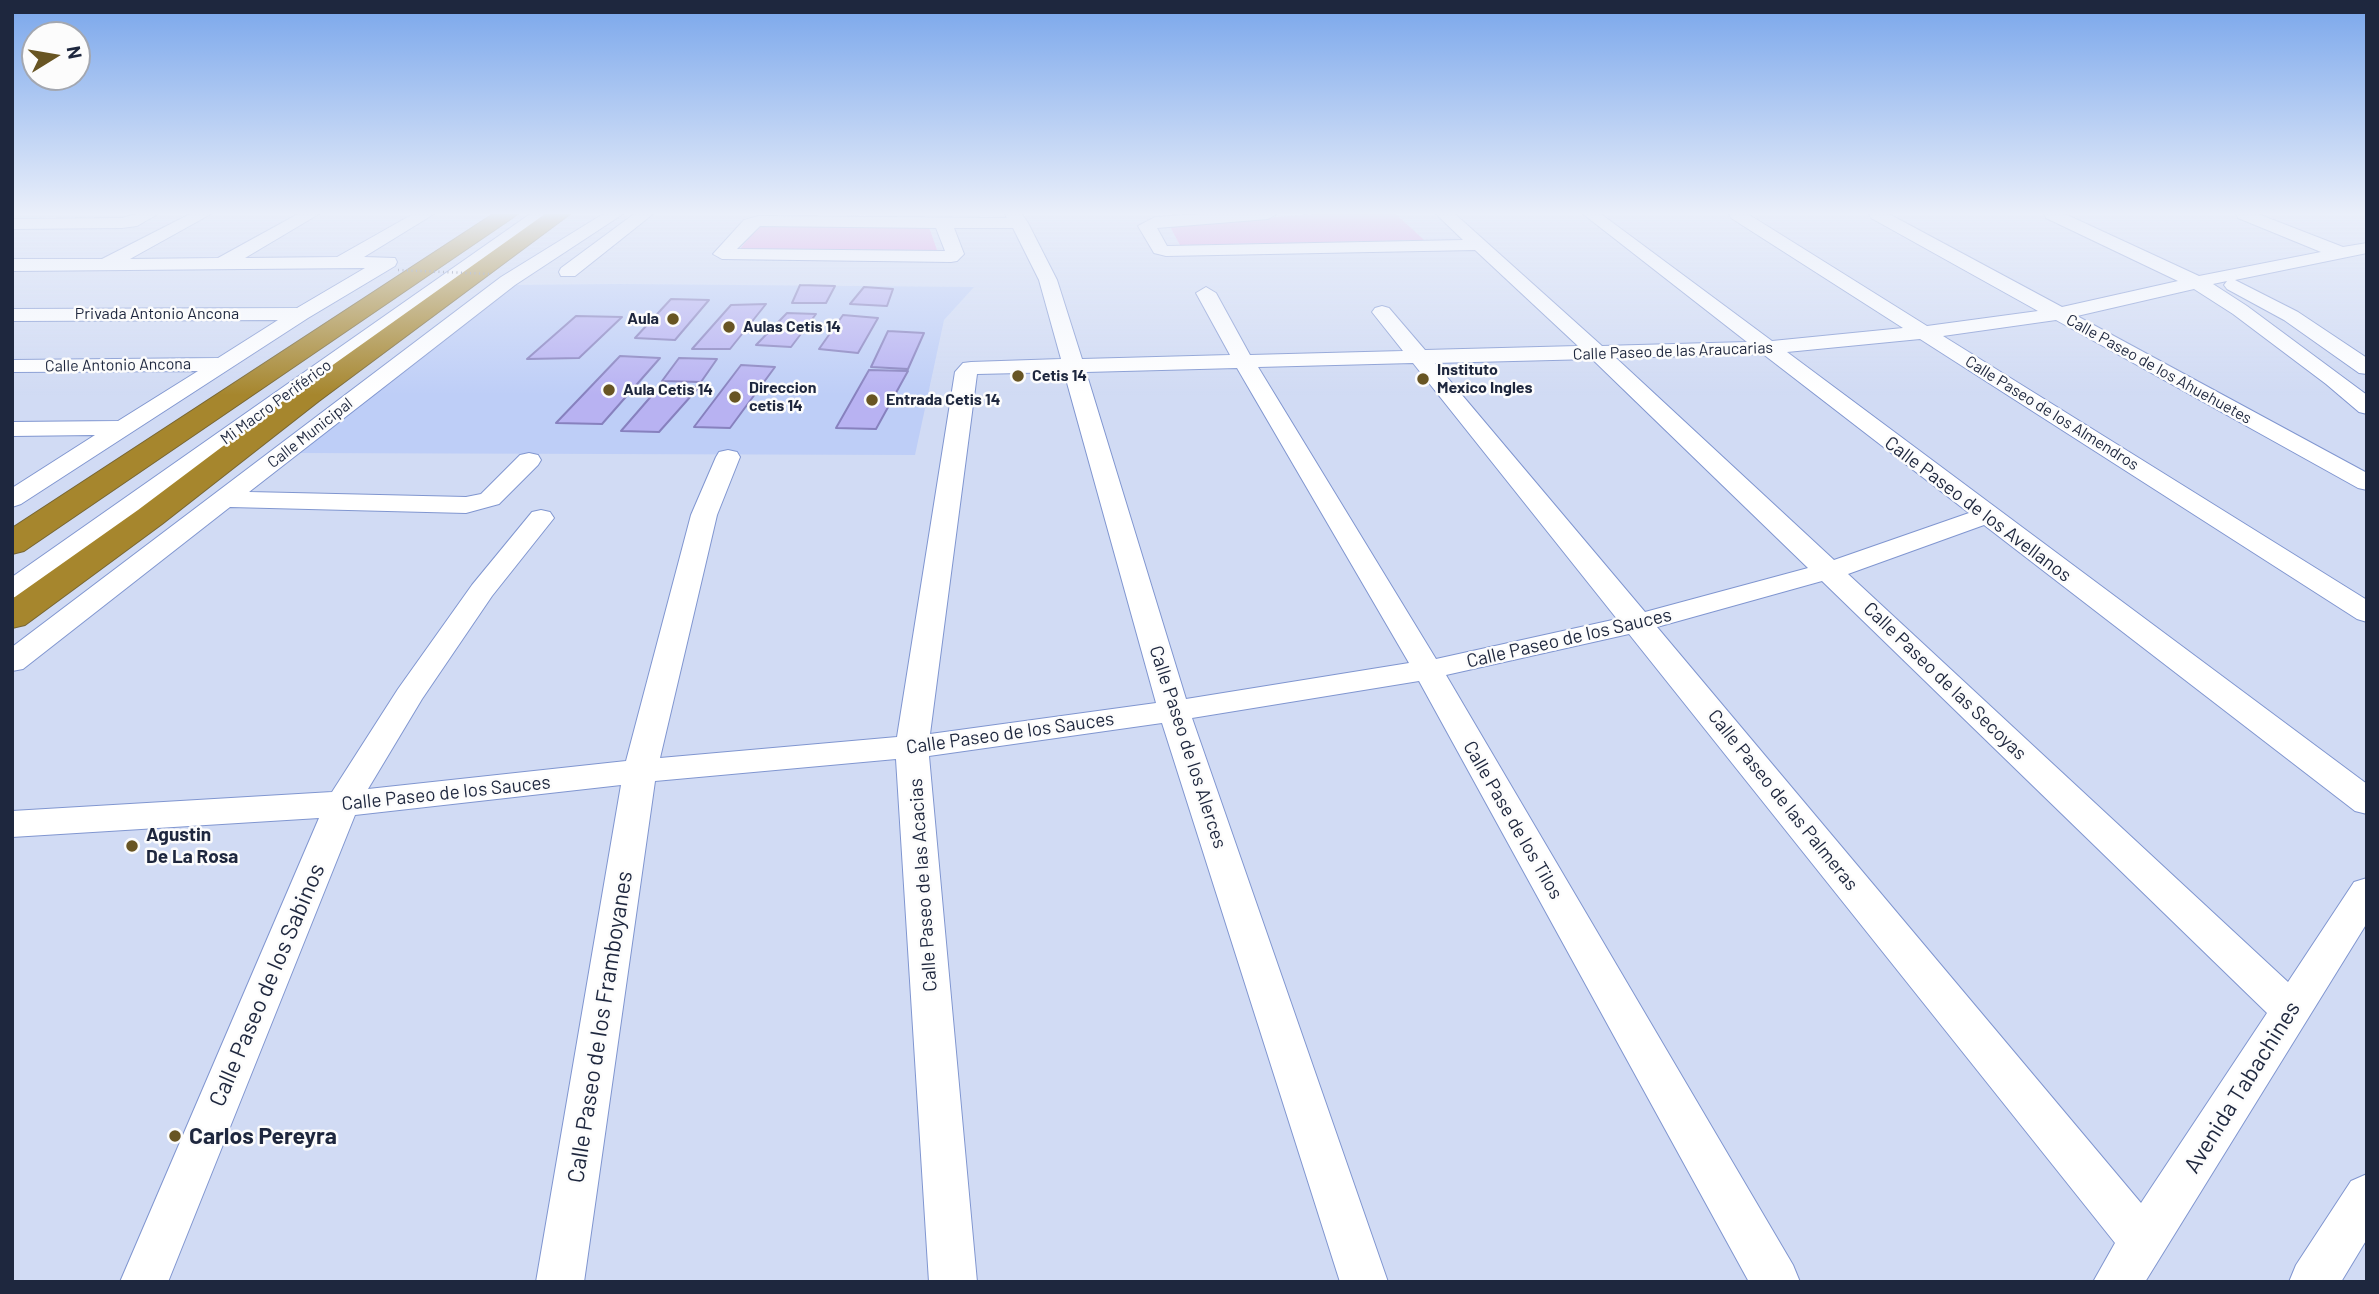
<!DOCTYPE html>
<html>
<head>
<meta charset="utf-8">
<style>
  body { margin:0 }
  #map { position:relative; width:2379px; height:1294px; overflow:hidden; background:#d1dbf4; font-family:Barlow,sans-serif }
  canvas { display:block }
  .frame { position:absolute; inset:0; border:14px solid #1e273e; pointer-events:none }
  .north { position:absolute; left:21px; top:21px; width:70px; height:70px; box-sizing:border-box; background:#fcfcfc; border:2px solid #a3a7b0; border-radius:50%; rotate:79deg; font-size:19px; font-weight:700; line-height:28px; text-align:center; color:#1e273e }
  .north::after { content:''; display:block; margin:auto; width:24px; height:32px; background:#685523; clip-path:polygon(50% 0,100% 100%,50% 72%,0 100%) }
</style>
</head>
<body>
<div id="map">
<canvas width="2379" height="1294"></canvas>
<div class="frame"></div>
<div class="north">N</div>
</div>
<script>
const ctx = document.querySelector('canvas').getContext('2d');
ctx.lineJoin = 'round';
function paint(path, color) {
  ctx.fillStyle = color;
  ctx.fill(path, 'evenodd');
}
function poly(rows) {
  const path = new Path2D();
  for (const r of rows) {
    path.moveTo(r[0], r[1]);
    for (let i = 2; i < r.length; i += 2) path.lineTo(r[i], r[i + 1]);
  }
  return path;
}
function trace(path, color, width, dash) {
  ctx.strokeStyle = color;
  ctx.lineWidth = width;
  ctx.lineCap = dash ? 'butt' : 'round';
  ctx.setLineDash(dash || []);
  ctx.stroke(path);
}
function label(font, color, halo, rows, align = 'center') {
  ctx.font = font + ' Barlow,sans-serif';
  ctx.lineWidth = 5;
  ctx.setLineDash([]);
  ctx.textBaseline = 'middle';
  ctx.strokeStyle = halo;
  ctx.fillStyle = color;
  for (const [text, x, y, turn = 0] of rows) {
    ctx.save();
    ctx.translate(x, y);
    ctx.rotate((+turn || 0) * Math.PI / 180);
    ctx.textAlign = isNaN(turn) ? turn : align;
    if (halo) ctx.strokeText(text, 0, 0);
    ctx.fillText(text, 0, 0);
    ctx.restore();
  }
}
paint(poly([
  [620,284,974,287,944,320,915,455,297,453,509,285]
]), '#becef7');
paint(poly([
  [1315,214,1396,214,1424,240,1180,245,1169,225],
  [758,226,929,227,937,250,740,249]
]), '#e69ae3');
const building = poly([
  [800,285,835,286,826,303,792,303,800,285],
  [864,287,893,289,887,306,850,304,864,287],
  [671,299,709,300,675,340,635,338,671,299],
  [766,304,730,349,692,349,731,305,766,304],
  [787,313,816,314,791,347,756,345,787,313],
  [843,315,878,318,858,353,819,349,843,315],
  [576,316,622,317,579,358,527,359,576,316],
  [888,331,924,333,908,369,871,367,888,331],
  [620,356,660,358,602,424,556,423,620,356],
  [679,358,717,359,701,382,662,381,679,358],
  [741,365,775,367,730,428,694,427,741,365],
  [869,370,908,371,876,429,836,428,869,370],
  [660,386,699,387,659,432,621,431,660,386]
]);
paint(building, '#b8b2f2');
trace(building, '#8781be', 2);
const minor = poly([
  [136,214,158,214,137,226,122,228,12,229,12,219,122,218,136,214],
  [190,214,211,214,130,259,218,258,298,214,319,214,245,258,337,257,413,214,434,214,364,257,395,258,397,262,395,266,308,318,21,504,12,507,12,488,95,435,12,436,12,422,118,421,198,371,12,372,12,360,218,358,278,320,12,321,12,309,297,308,365,268,12,271,12,259,102,259,190,214],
  [530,214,549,214,22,596,12,598,12,577,530,214],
  [603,214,623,214,515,285,249,492,466,497,481,494,520,455,529,453,538,455,541,460,538,465,499,504,466,513,230,507,23,669,12,671,12,647,501,277,603,214],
  [634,214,653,214,575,276,561,276,559,272,561,268,634,214],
  [1005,214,1022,214,1028,223,1057,280,1082,359,1230,355,1196,293,1206,287,1216,293,1250,355,1403,351,1372,312,1375,308,1382,306,1389,308,1425,350,1578,346,1475,250,1166,256,1154,253,1138,226,1155,217,1202,214,1277,214,1268,219,1157,228,1167,246,1463,240,1436,214,1455,214,1602,346,1747,342,1583,214,1601,214,1772,341,1903,328,1731,218,1729,214,1748,214,1927,326,2038,311,1871,218,1869,214,1889,214,2062,307,2178,281,2046,218,2044,214,2065,214,2199,276,2321,252,2238,218,2236,214,2258,214,2343,247,2367,243,2367,253,2235,280,2298,312,2367,358,2367,374,2359,373,2284,320,2227,289,2224,285,2227,281,2213,284,2247,306,2367,395,2367,414,2359,412,2326,384,2233,314,2194,289,2077,316,2367,473,2367,490,2358,488,2056,320,1943,336,2367,600,2367,622,2357,619,1920,339,1787,352,2367,784,2367,814,2355,811,1984,525,1848,574,2288,982,2354,882,2367,878,2367,923,2145,1282,2093,1282,2115,1243,1629,634,1446,675,1793,1265,1800,1282,1749,1282,1419,681,1192,718,1388,1282,1340,1282,1162,723,929,756,977,1282,929,1282,896,759,655,781,584,1282,536,1282,621,785,355,815,168,1282,120,1282,319,818,12,837,12,811,332,792,398,689,472,585,532,512,541,510,550,512,554,518,492,596,422,699,368,789,626,761,691,515,716,457,719,452,728,450,737,452,740,457,717,515,660,758,897,737,955,372,963,363,971,362,1061,359,1039,280,1013,228,954,228,964,254,957,261,951,262,722,259,713,254,744,220,758,216,1007,218,1005,214],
  [760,226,936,228,945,251,737,249,760,226],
  [1763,354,1969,513,1834,560,1616,358,1763,354],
  [1592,359,1808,568,1645,612,1435,363,1592,359],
  [1413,363,1617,619,1436,659,1258,367,1413,363],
  [1237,368,1409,663,1186,699,1086,372,1237,368],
  [1064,372,1156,703,930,734,977,374,1064,372],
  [1822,581,2267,1013,2141,1203,1657,627,1822,581],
  [2367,1174,2367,1239,2341,1282,2289,1282,2296,1265,2351,1181,2367,1174]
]);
const highway = poly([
  [493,214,518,214,24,551,12,554,12,528,493,214],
  [545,214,570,214,319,401,162,524,25,625,12,628,12,599,138,510,299,389,545,214]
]);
trace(minor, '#8096d0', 2);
trace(highway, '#766533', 2);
paint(minor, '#fff');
paint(highway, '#a6862d');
trace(poly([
  [398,270,490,274]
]), '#727b93', 2.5, [1, 3.5]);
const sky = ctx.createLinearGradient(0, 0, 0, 395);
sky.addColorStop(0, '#79a6eb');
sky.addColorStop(0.54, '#eaeffa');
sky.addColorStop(1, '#eaeffa00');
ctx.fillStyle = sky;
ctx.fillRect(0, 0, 2379, 395);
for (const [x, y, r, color] of [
  [673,319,7,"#685523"],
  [729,327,7,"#685523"],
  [1018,376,7,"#685523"],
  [1423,379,7,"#685523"],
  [609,390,7,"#685523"],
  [735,397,7,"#685523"],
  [872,400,7,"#685523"],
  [132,846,7,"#685523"],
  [175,1136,7,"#685523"]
]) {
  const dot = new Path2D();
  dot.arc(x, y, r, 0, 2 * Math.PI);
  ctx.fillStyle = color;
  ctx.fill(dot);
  trace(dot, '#fcfcfc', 2.5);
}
label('16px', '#1e273e', '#fcfcfc', [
  ["Privada Antonio Ancona",157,314],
  ["Calle Paseo de las Araucarias",1673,351,-2],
  ["Calle Antonio Ancona",118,365,-1],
  ["Calle Paseo de los Ahuehuetes",2159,369,29],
  ["Mi Macro Periférico",276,402,-36],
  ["Calle Paseo de los Almendros",2052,413,32],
  ["Calle Municipal",310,433,-38]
]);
label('bold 16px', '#1e273e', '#fcfcfc', [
  ["Aula",659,319,"right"],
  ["Aulas Cetis 14",743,327],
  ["Instituto",1437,370],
  ["Mexico Ingles",1437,388],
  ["Cetis 14",1032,376],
  ["Direccion",749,388],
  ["cetis 14",749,406],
  ["Aula Cetis 14",623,390],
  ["Entrada Cetis 14",886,400]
], 'left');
label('19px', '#1e273e', '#fcfcfc', [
  ["Calle Paseo de los Avellanos",1978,509,37],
  ["Calle Paseo de los Sauces",1569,638,-13],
  ["Calle Paseo de las Secoyas",1945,681,44],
  ["Calle Paseo de los Sauces",1010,733,-8],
  ["Calle Paseo de los Alerces",1188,747,72],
  ["Calle Paseo de los Sauces",446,793,-6],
  ["Calle Paseo de las Palmeras",1783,800,51],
  ["Calle Pase de los Tilos",1513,820,60],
  ["Calle Paseo de las Acacias",923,885,-94]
]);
label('bold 19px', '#1e273e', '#fcfcfc', [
  ["Agustin",146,835],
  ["De La Rosa",146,857]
], 'left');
label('23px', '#1e273e', '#fcfcfc', [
  ["Calle Paseo de los Sabinos",267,985,-67],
  ["Calle Paseo de los Framboyanes",600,1027,-81],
  ["Avenida Tabachines",2242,1087,-58]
]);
label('bold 23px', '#1e273e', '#fcfcfc', [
  ["Carlos Pereyra",189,1136]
], 'left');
</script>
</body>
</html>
